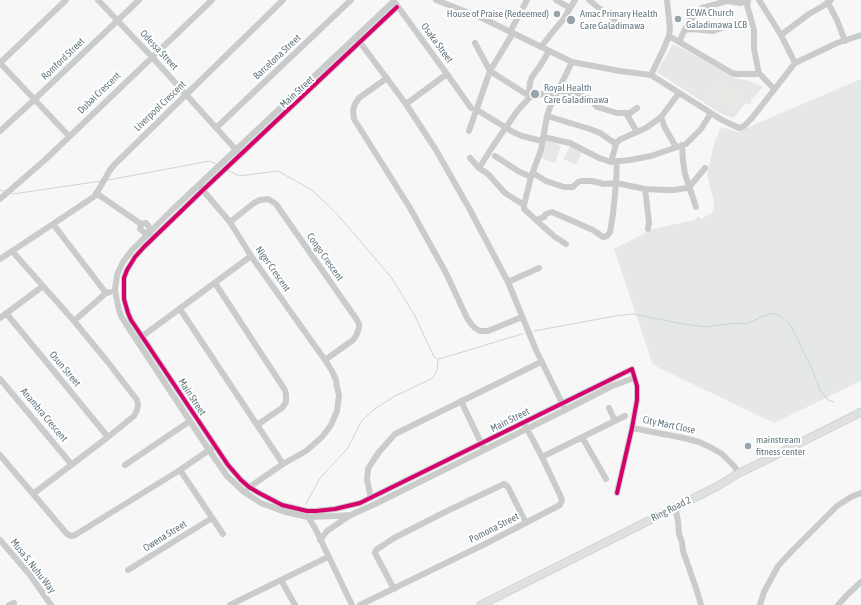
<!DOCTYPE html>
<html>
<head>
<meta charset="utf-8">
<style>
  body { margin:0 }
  canvas { display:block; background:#f7f7f7 }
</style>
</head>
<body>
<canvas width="861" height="605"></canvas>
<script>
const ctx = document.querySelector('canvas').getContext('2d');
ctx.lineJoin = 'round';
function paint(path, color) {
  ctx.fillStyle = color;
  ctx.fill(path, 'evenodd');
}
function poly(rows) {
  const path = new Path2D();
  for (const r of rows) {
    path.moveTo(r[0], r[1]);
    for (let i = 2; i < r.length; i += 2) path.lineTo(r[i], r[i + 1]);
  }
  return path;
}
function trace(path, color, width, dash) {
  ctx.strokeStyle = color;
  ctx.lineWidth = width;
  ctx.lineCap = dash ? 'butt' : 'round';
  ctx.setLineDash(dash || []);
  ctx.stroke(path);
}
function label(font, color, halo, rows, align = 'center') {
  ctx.font = font + ' "Asap Condensed",sans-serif';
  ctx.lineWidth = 4;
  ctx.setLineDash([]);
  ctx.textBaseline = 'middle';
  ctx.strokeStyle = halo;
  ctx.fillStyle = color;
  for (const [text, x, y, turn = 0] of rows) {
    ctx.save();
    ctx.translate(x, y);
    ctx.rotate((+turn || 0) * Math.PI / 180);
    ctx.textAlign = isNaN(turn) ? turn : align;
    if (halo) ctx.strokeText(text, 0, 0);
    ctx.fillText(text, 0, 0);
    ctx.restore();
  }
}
paint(poly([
  [673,44,704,60,735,78,750,81,763,87,751,100,752,102,749,105,746,103,733,118,720,113,657,72],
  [861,79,861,381,774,423,653,365,614,249,653,229,695,220,698,216,701,219,712,213,714,207,714,202,707,175,714,143,721,127,737,132],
  [546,140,561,146,555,163,539,157],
  [570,146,582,152,576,165,563,159]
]), '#e6e8e7');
paint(poly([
  [717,80,740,94,732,108,709,94]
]), '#e6e9e4');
trace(poly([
  [228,170,239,176,278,171,312,190,337,214,391,277,415,316,434,357,438,359],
  [108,180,210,161,216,164],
  [0,190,4,191],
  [11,193,13,194,101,181],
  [534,331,615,316,633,314,683,324,705,327,737,323,746,324,761,317,773,313,780,316,789,323,795,334,812,369,820,390,828,400,834,402],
  [439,359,522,334],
  [306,504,320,478,347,449,361,422,373,410,395,396,433,378,437,371,438,360]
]), '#cad4d6', 1);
const major = poly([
  [481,605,646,522,716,487,739,473,762,462,861,412]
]);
trace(major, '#d3d4d5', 9);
trace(poly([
  [98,0,152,57,238,152],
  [436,0,482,18,572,62,620,71,651,75,722,120,739,128,744,126,752,118,795,63,837,43,861,35],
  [556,0,570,8],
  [589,0,600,9,607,13,617,23],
  [748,0,747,5,754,30,754,49,758,69,759,73,774,89],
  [759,0,781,35,795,63],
  [394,1,171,211,132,250,123,262,120,268,117,275,115,290,118,306,121,316,126,324,209,450,227,476,244,492,261,503,285,512,308,517,334,516,351,515,355,513,373,505,565,410,612,386,634,378],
  [828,3,837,20,845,41],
  [396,4,447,74,406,104],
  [397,7,203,190,144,247,135,257,127,270,124,278,124,299,128,313,131,320,228,465,241,480,249,487,259,493,282,505,307,511,316,511,335,509,360,503,632,369,637,386,637,400,632,428,617,493],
  [685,30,692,29,713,31,719,29,730,24],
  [510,32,527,0],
  [781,35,809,14,823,6,831,0],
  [669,36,732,73,736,74,755,74,759,73],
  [359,41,406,104,436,150,469,208,508,282,536,350,563,405],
  [679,42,688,23,697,12,702,8,727,1,740,3,748,1],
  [475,43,490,71,526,94,529,93],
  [541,47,555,29,563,20,575,0],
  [0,63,69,136],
  [0,63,66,0],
  [447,74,471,108],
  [651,75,664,48,669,36,670,29,667,0],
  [387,78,359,98,355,104,353,110,354,119,410,208,446,273,467,318,472,325,475,328,480,331,488,331,522,317],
  [558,90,567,93,578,94,590,99,597,107,617,113,630,113,637,108],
  [530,96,529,93,530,82,532,77,540,66,549,51],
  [477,110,513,132,522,136,542,141],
  [626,113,637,132],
  [547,116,590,129,600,133,616,144],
  [661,117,665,128,676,147],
  [216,128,351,0],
  [0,131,34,100,139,0],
  [469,131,490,71,513,33],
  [543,137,570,143,599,158,611,162,630,160,651,156,686,144,701,129,711,113],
  [682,145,683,161,685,174,696,207],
  [495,156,518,171,531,177],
  [470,158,479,168,488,174,505,193,524,205],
  [611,162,616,144,619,140,646,128,661,117,679,93],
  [479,168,493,146,518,110,530,97,542,94,548,94,555,96],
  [533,173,546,181,564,187,573,187,578,182,581,181,592,181,604,184,616,183,645,189,666,190,674,190,687,188,690,186,705,168],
  [201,188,230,222,251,256,325,360,332,371,336,380,337,387,339,395,337,411,331,425,322,437,306,451,283,464,248,488],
  [645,189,649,222,648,229],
  [96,193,141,224],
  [0,199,46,159,212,0],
  [536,220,544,217,546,214,552,212,593,230,603,237,607,236,610,232,613,214,616,183,617,161],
  [230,222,254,203,260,200,268,199,276,204,357,320,359,324,359,328,356,336,353,340,325,360],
  [53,224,106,293],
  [149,232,145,233,140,229,141,224,146,223,150,228,150,233],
  [566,244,555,237,536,220,524,209,524,205,531,177,541,150,547,116,550,107,572,62],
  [12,251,74,321,107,361,137,400,138,405,137,410,134,416,108,437,33,494],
  [0,259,53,224,95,196,110,170,115,164,283,0],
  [508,282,539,268],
  [215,283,285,390,286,395,286,402,282,408,257,425],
  [180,309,283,464],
  [6,313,108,437],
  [0,318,43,286],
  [74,321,106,293,110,292],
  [140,338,251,256],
  [0,379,72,465],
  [461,401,483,447],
  [609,408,615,421],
  [632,428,684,438,699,442,710,447,722,454,734,466,739,473],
  [582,437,606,479],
  [0,455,67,534,71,536,75,535,180,470,212,448],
  [542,457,625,416],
  [125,465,190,421],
  [180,470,223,534],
  [371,498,367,480,368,469,371,464,379,452,395,434,541,362],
  [675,507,678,521,679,534,682,542,683,551,697,591,701,605],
  [307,515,315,528,352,605],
  [0,540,30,575,51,605],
  [320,540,327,531,349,516],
  [128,570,212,518],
  [281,580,295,605],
  [394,589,375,553,376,550,394,538,447,511,504,484,508,487,526,523],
  [9,605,14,603],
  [230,605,328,557],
  [360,605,489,542,560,505,562,500,560,495,542,457,526,427],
  [760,605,764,592,778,566,791,552,837,506,851,497,861,493],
  [838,605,847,595,861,582]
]), '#cacccc', 6);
trace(major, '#dfe0e0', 7);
trace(poly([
  [397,7,203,190,144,247,135,257,127,270,124,278,124,299,128,313,131,320,228,465,241,480,249,487,259,493,282,505,307,511,316,511,335,509,360,503,632,369,637,386,637,400,632,428,617,493]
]), '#d6006c', 4);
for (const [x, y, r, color] of [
  [557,14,4,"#97a4aa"],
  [678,19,4,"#97a4aa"],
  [571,20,5,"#97a4aa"],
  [535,94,5,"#97a4aa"],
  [748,446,4,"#97a4aa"]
]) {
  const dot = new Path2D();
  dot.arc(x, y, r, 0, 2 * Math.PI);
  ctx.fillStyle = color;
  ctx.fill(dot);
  trace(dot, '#fff', 1.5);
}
label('10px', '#647780', '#fff', [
  ["ECWA Church",686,13],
  ["Galadimawa LCB",686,25],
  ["House of Praise (Redeemed)",549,14,"right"],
  ["Amac Primary Health",580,14],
  ["Care Galadimawa",580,26],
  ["Royal Health",544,88],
  ["Care Galadimawa",544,100],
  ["mainstream",756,440],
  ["fitness center",756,452]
], 'left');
label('10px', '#647780', '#fff', [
  ["Osaka Street",437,43,54],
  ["Odessa Street",159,50,47],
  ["Barcelona Street",277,57,-43],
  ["Romford Street",63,59,-44],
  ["Main Street",297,92,-43],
  ["Dubai Crescent",99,93,-44],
  ["Liverpool Crescent",160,106,-44],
  ["Congo Crescent",325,257,55],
  ["Niger Crescent",273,269,55],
  ["Osun Street",65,369,50],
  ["Main Street",192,397,57],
  ["Anambra Crescent",44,415,50],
  ["Main Street",510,420,-27],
  ["City Mart Close",669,425,12],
  ["Ring Road 2",671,509,-27],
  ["Pomona Street",494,528,-27],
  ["Owena Street",165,536,-32],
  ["Musa S. Nuhu Way",33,566,52]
]);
</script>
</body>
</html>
